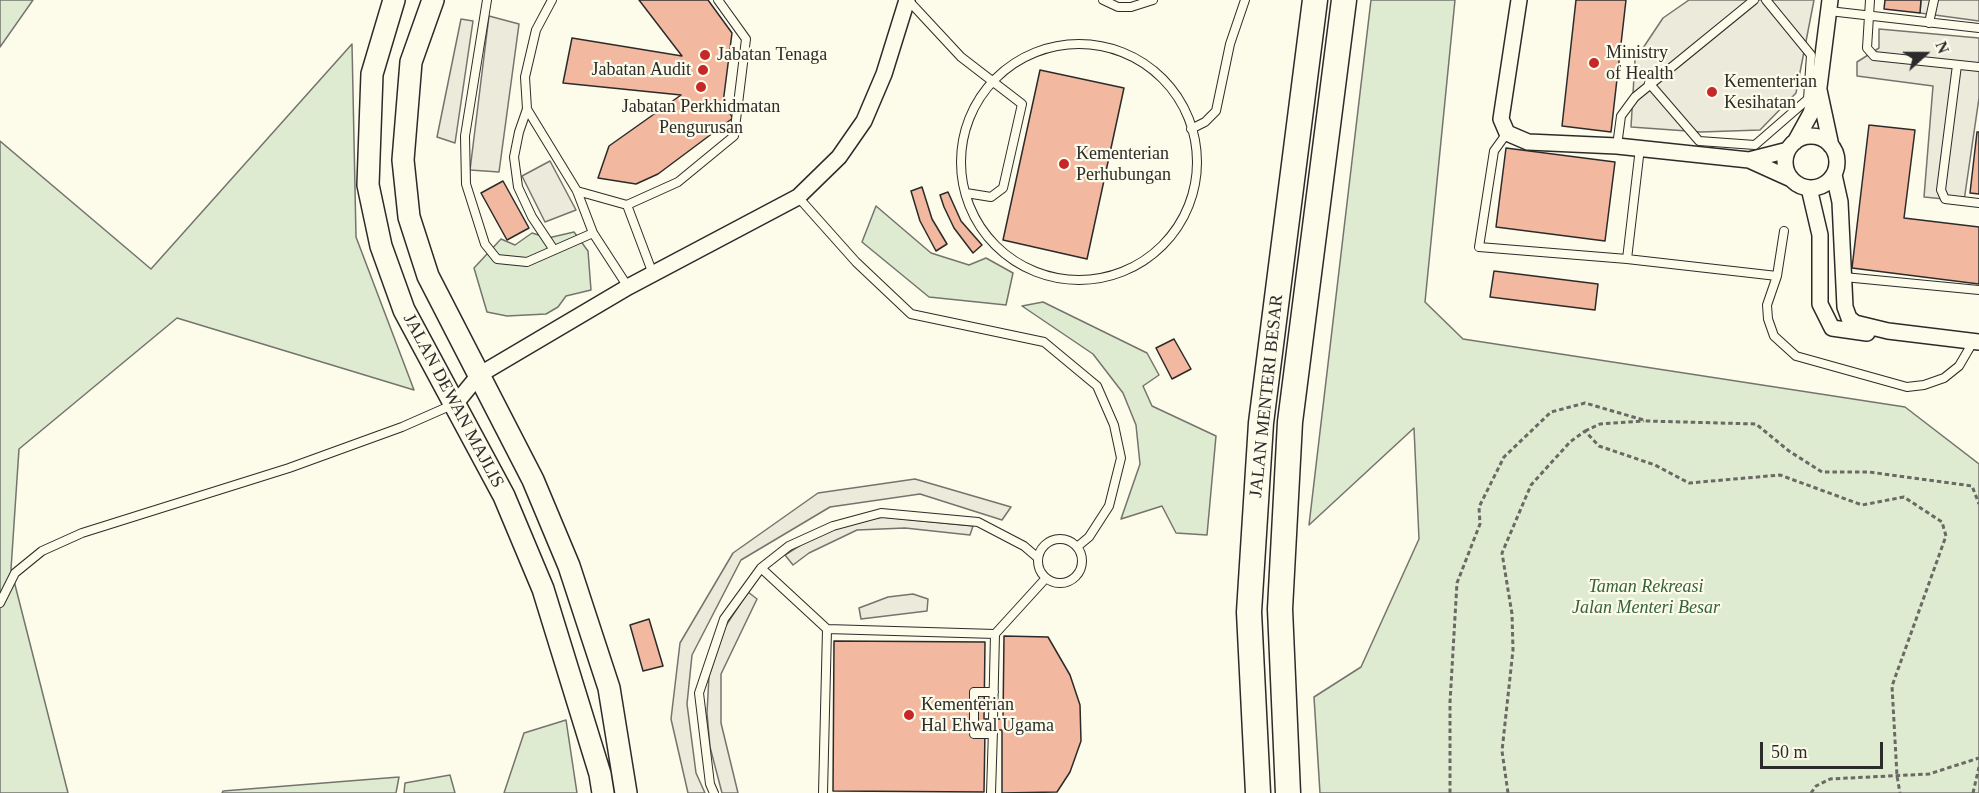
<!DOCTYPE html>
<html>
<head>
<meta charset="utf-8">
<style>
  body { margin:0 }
  #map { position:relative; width:1979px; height:793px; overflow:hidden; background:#fdfbea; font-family:Georgia,serif }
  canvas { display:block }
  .north { position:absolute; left:1895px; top:24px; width:60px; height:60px; -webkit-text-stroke:4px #fdfbea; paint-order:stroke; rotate:69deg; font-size:16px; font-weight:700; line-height:24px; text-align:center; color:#2b2b2b }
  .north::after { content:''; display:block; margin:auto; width:21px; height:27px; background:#2b2b2b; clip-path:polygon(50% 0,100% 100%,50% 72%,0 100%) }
  .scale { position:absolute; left:1760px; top:742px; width:123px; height:27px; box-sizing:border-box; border:3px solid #2b2b2b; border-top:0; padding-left:8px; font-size:18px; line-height:21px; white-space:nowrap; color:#2b2b2b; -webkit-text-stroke:4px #fdfbea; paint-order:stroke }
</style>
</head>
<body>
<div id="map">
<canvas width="1979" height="793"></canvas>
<div class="north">N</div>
<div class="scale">50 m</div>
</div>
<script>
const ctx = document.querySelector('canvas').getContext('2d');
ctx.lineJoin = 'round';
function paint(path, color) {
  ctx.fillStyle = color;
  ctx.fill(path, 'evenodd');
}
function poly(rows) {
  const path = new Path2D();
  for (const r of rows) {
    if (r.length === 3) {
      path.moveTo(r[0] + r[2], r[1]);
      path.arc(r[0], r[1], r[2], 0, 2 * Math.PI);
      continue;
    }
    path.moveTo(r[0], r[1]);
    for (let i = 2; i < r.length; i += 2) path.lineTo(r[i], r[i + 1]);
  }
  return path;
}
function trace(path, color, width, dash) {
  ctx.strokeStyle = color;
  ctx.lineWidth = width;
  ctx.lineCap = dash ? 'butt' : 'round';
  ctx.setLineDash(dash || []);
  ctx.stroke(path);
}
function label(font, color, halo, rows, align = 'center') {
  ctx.font = font + ' Georgia,serif';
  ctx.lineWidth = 4.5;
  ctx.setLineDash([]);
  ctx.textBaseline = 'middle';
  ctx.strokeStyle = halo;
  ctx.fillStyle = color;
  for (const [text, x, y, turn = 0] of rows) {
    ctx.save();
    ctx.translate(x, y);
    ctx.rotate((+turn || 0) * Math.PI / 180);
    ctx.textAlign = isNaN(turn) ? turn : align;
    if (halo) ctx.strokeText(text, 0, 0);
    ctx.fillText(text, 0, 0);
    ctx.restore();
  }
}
const green = poly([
  [0,0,33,0,0,47,0,0],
  [1371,0,1455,0,1425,302,1463,339,1905,407,1979,464,1979,793,1320,793,1314,697,1361,667,1419,539,1414,428,1309,525,1371,0],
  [352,44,356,237,414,390,177,318,19,449,11,569,68,793,0,793,0,141,151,269,352,44],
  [876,206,931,253,969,265,986,258,1013,273,1006,305,929,297,862,242,876,206],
  [574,232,588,251,591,290,566,296,558,307,546,314,507,316,487,312,474,268,501,239,515,245,532,233,548,238,574,232],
  [1043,302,1147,353,1159,375,1143,386,1152,406,1216,436,1207,535,1176,533,1162,506,1121,519,1140,464,1136,425,1123,393,1093,354,1022,306,1043,302],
  [566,720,577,793,504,793,524,733,566,720],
  [450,775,455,793,404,793,405,783,450,775],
  [399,777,396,793,222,793,223,791,399,777]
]);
paint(green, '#deebd1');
trace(green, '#74746e', 1.5);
const parking = poly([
  [1689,0,1814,0,1796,93,1760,130,1701,132,1631,127,1635,60,1663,18,1689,0],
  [1921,0,1979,0,1979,21,1920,13,1921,0],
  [489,16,519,24,499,172,470,170,489,16],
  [461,19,473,21,455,143,437,137,461,19],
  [1879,29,1979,38,1979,98,1964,201,1924,197,1933,86,1857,76,1857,62,1879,48,1879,29],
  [550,161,576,210,545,222,522,176,550,161],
  [915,479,1011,507,1002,520,920,494,830,507,741,560,692,655,687,704,696,773,705,793,688,793,671,719,680,643,733,553,818,493,915,479],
  [883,517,973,526,970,535,905,528,857,530,809,553,793,565,785,555,829,527,883,517],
  [748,592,757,599,721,674,721,723,738,793,722,793,710,747,707,713,709,676,725,627,748,592],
  [913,594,928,599,927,611,861,619,859,608,888,597,913,594]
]);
paint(parking, '#eceadb');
trace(parking, '#74746e', 1.5);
const building = poly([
  [639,0,708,0,732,33,723,103,733,118,658,174,636,184,598,178,609,146,681,95,563,83,572,38,682,56,639,0],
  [1576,0,1626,0,1611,132,1562,126,1576,0],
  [1885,0,1921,0,1920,13,1884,9,1885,0],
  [1040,70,1124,88,1087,259,1003,240,1040,70],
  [1869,125,1915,130,1904,218,1979,227,1979,284,1852,268,1869,125],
  [1977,132,1979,132,1979,194,1970,193,1977,132],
  [1506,148,1615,162,1605,241,1496,227,1506,148],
  [503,181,529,228,507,240,481,193,503,181],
  [922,187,932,219,947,244,936,251,920,221,911,191,922,187],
  [948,192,961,221,982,245,973,253,954,228,944,207,940,195,948,192],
  [1494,271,1598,284,1595,310,1490,297,1494,271],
  [1174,339,1191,369,1172,379,1156,348,1174,339],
  [649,619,663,666,643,671,630,625,649,619],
  [1004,636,1048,637,1070,675,1080,705,1081,741,1070,772,1057,792,1002,793,1002,730,985,730,984,792,833,791,834,641,985,642,984,719,1003,719,1004,636]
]);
paint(building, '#f2b8a0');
trace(building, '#2b2b2b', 1.5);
const lane = poly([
  [487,0,465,136,466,184,485,244,497,259,527,262,593,233],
  [552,0,536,30,525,77,527,109,577,191,593,233,628,287],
  [908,0,961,57,1022,104,1003,188,991,197,966,193],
  [1103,0,1118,7,1131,7,1153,0],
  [1870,0,1867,48,1874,56,1979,67],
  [1829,11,1979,28],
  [1929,23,1934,0],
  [1079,162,118],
  [1957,65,1941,190,1945,199,1979,203],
  [1649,83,1699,141,1755,145,1808,99,1811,55,1766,0],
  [527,109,519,132,514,157,518,187,532,217,554,250],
  [1191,129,1205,122,1216,111,1230,44,1245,0],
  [1507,133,1494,151,1479,247,1627,259],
  [1617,146,1621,116,1635,97,1754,0],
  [1640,148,1627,259,1777,276,1784,231],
  [577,191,627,205,678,182,734,136,746,39,718,0],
  [798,197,856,262,911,314,1044,342,1097,386,1114,425,1121,458,1109,506,1089,537,1077,547],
  [627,205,653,274],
  [1777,276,1767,305,1768,319,1774,336,1796,356,1907,387,1924,385,1944,378,1959,366,1973,342],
  [1844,277,1979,290],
  [1060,561,22],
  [761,568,827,629],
  [0,603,15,573,42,551,82,533,289,468,402,427,452,405],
  [995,634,1046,578],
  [993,734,974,734,974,692,994,692],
  [714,793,710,784,699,693,724,619,761,568,789,546,833,526,881,513,978,522,1024,546,1038,558],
  [823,793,827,629,995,634,993,719],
  [991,793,993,730]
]);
const street = poly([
  [1519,0,1501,119,1507,133,1528,142,1617,146,1749,160,1791,179],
  [1819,90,1831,146],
  [1811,162,26],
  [1795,142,1811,113,1819,87,1830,0],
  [1749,160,1788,150],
  [1834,175,1840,202,1845,307,1849,318,1855,323,1888,331,1979,342],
  [1809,188,1820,235,1820,304,1832,328,1867,333],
  [456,403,479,375,628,287,798,197,839,157,864,121,884,74,907,0]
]);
const secondary = poly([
  [394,0,372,74,368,185,381,246,404,310,504,496,543,589,600,774,603,793],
  [433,0,411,62,403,160,409,217,428,276,533,480,569,566,609,688,626,793]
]);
const primary = poly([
  [1258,793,1249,612,1261,423,1315,0],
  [1288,793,1280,609,1290,422,1344,0]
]);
trace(lane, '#2b2b2b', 10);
trace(street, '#2b2b2b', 18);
trace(secondary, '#2b2b2b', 24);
trace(primary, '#2b2b2b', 27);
trace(poly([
  [1585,431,1600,424,1644,421],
  [1450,793,1450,702,1457,583,1480,524,1479,507,1504,457,1551,412,1585,403,1647,421,1756,424,1789,451,1822,472,1869,472,1972,486,1979,504],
  [1508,793,1502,751,1513,650,1512,614,1502,553,1531,485,1570,442,1585,431,1599,446,1655,465,1689,483,1780,475,1862,505,1904,497,1942,522,1946,536,1892,686,1897,776,1900,793],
  [1811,793,1816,786,1830,779,1929,774,1979,758],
  [1973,793,1979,767]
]), '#6a6964', 3, [4.5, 3]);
trace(lane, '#fdfbea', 8);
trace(street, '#fdfbea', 15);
trace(secondary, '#fdfbea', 21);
trace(primary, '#fdfbea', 24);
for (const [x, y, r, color] of [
  [705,55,6,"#c62828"],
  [1594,63,6,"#c62828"],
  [703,70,6,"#c62828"],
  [701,87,6,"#c62828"],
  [1712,92,6,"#c62828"],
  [1064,164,6,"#c62828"],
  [909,715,6,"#c62828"]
]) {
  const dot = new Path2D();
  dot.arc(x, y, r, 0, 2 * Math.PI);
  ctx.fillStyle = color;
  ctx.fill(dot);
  trace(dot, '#fdfbea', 2);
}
label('18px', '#2b2b2b', '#fdfbea', [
  ["Ministry",1606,53],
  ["of Health",1606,74],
  ["Jabatan Tenaga",717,55],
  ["Jabatan Audit",691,70,"right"],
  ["Kementerian",1724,82],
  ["Kesihatan",1724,103],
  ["Jabatan Perkhidmatan",701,107,"center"],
  ["Pengurusan",701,128,"center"],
  ["Kementerian",1076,154],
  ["Perhubungan",1076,175],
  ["Kementerian",921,705],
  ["Hal Ehwal Ugama",921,726]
], 'left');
label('18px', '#2b2b2b', '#fdfbea', [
  ["JALAN MENTERI BESAR",1267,396,-84],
  ["JALAN DEWAN MAJLIS",453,401,62]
]);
label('italic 18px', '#34623c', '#fdfbea', [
  ["Taman Rekreasi",1646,587],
  ["Jalan Menteri Besar",1646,608]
]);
</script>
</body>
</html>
